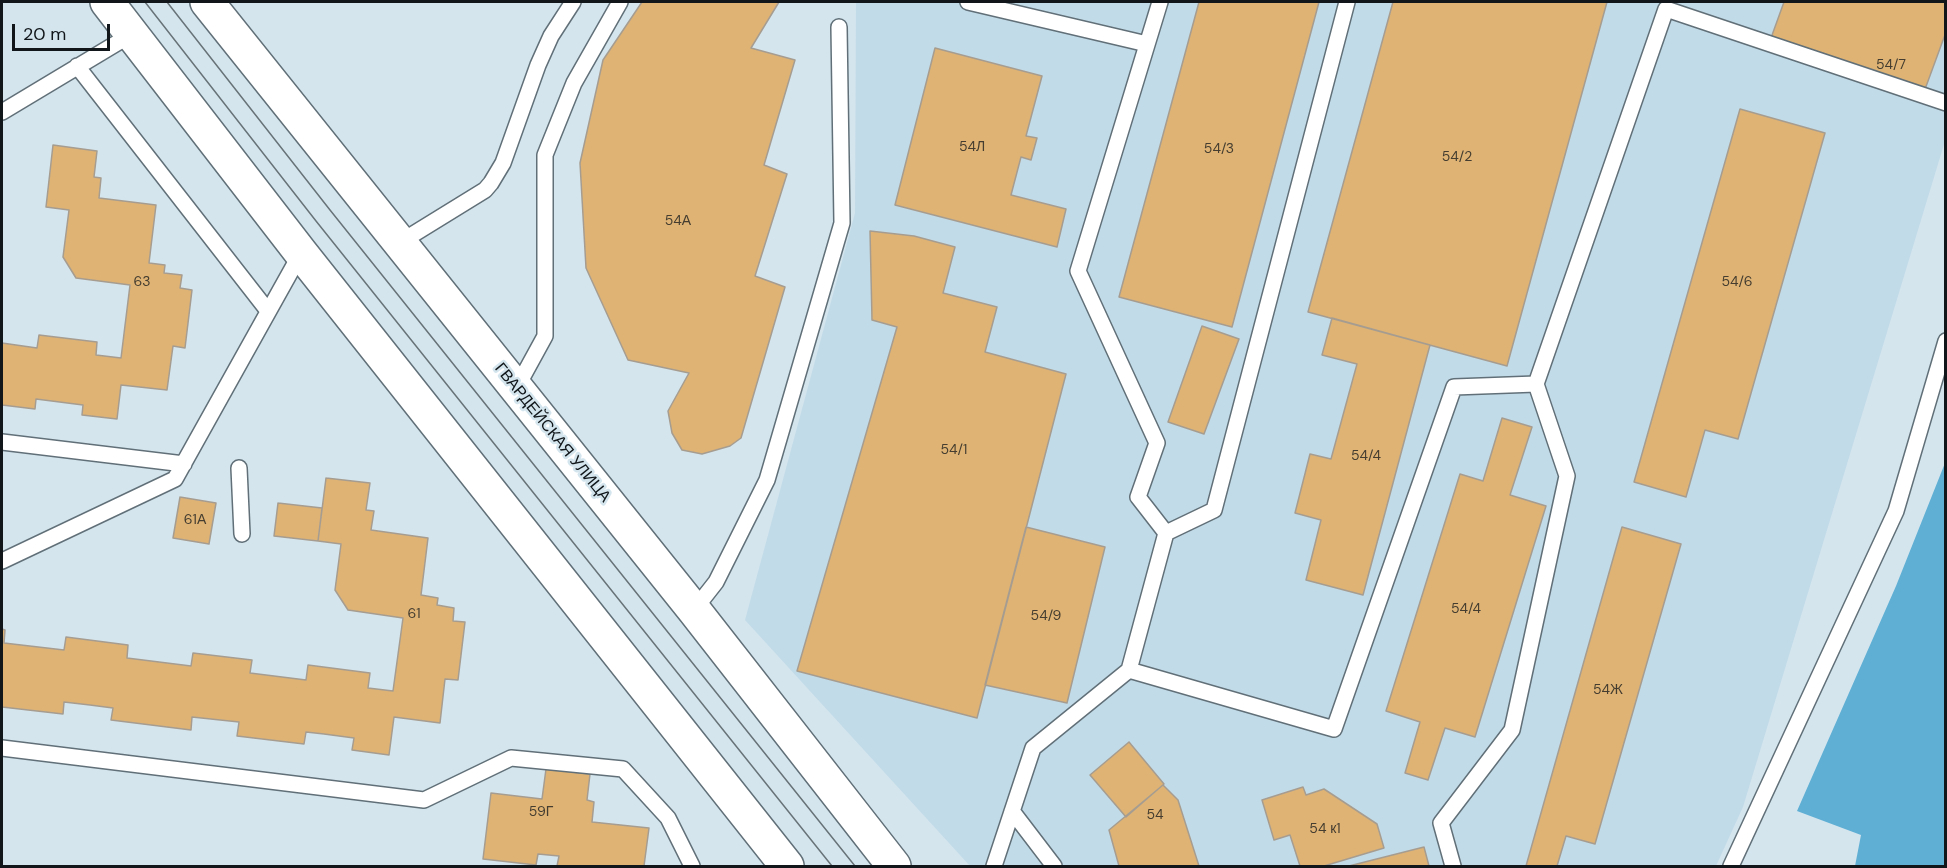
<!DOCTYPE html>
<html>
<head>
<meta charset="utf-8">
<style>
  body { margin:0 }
  #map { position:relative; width:1947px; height:868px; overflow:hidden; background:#d4e5ee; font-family:"DM Sans",sans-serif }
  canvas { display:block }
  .frame { position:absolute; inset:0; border:3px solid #101619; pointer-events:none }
  .scale { position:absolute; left:12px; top:24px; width:98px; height:27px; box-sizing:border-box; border:3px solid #101619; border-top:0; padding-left:8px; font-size:18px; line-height:21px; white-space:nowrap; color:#101619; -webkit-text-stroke:4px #d4e5ee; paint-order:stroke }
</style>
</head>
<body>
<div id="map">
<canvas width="1947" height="868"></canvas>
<div class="frame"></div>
<div class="scale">20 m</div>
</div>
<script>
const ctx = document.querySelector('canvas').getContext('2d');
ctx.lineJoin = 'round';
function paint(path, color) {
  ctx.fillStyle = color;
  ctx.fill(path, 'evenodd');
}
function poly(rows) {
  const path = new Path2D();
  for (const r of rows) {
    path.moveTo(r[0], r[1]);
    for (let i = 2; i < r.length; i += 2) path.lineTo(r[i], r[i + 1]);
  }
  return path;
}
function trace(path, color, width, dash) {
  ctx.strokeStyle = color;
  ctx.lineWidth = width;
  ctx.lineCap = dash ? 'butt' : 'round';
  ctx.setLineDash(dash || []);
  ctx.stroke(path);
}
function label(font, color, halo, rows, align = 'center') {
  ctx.font = font + ' "DM Sans",sans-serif';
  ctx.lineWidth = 5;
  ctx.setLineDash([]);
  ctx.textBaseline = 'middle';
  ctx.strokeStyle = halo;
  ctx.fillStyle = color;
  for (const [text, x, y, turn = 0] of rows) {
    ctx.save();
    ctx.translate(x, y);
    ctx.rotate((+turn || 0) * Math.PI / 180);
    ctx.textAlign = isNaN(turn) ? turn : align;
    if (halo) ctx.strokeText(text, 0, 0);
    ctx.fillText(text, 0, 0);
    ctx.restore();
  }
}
paint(poly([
  [856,2,1945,2,1945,141,1743,807,1716,866,970,866,745,620,855,213]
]), '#c2dbe8');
paint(poly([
  [1945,463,1945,866,1855,866,1861,835,1797,811,1896,586]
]), '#5fafd4');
const building = poly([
  [642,2,779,2,751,48,795,60,764,165,787,174,755,276,785,287,741,438,730,446,702,454,682,450,672,433,668,411,689,373,628,360,586,268,580,163,603,60,642,2],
  [1199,2,1319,2,1232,327,1119,297,1199,2],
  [1393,2,1607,2,1507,366,1308,312,1393,2],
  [1784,2,1946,2,1946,32,1924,92,1771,38,1784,2],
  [935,48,1042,76,1026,136,1037,138,1031,160,1021,157,1011,195,1066,209,1057,247,895,205,935,48],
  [1740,109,1825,133,1738,439,1705,430,1686,497,1634,482,1740,109],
  [53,145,97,151,94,177,101,178,99,198,156,205,149,263,165,265,164,273,182,275,180,288,192,290,185,348,173,346,167,390,121,385,117,419,82,415,83,405,36,399,35,409,2,405,2,343,37,348,39,335,97,342,96,355,121,358,130,285,76,278,63,257,69,210,46,207,53,145],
  [870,231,914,236,955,247,943,293,997,307,985,352,1066,374,977,718,797,671,897,327,872,320,870,231],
  [1332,318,1430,345,1363,595,1306,580,1321,520,1295,513,1310,454,1331,459,1357,364,1322,355,1332,318],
  [1202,326,1239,339,1204,434,1168,422,1202,326],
  [1502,418,1532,427,1510,495,1546,506,1475,737,1445,728,1428,780,1405,773,1420,722,1386,711,1460,474,1483,481,1502,418],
  [326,478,370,483,366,510,374,511,371,530,428,538,421,595,438,598,437,605,454,608,453,621,465,622,458,680,445,679,440,723,394,717,389,755,352,750,354,738,324,734,306,732,304,744,237,736,239,722,192,717,191,730,111,720,113,708,90,705,64,702,63,714,2,707,2,629,5,630,4,643,64,650,66,637,128,645,127,658,191,666,193,653,252,660,250,673,306,680,308,665,370,673,368,688,393,691,403,618,348,610,335,590,341,544,318,541,326,478],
  [180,497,216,503,209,544,173,538,180,497],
  [278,503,322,508,318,541,274,536,278,503],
  [1026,527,1105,547,1067,703,985,685,1026,527],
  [1622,527,1681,544,1595,844,1566,836,1557,866,1526,866,1622,527],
  [1129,742,1164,784,1126,817,1090,775,1129,742],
  [546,769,590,774,587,800,594,802,592,822,649,828,644,866,557,866,559,856,538,854,536,865,483,859,491,793,542,799,546,769],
  [1163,785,1178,800,1199,866,1119,866,1109,830,1163,785],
  [1303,787,1306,795,1324,789,1377,824,1384,848,1324,866,1300,866,1290,835,1274,840,1262,800,1303,787],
  [1424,847,1429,866,1349,866,1424,847]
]);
paint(building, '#dfb374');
trace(building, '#a69d90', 1.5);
const lane = poly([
  [968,2,1147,44],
  [1160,2,1078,271,1157,443,1138,497,1166,533],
  [77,66,268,311],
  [2,112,132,34],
  [399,243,485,190,491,183,503,163,538,65,551,36,573,2],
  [516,389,545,336,545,155,574,83,620,2],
  [2,442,184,464],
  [239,468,242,534],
  [2,561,175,479,301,253],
  [694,610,716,582,767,480,842,223,839,27],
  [1129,670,1166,533,1214,510,1347,2],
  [2,748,424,800,511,758,623,769,668,818,692,866],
  [1012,811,1054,866],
  [994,866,1033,748,1129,670,1334,729,1454,387,1536,384,1666,9,1946,103],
  [1453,866,1441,823,1512,730,1567,476,1536,384],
  [1731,866,1896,511,1946,341]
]);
const secondary = poly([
  [107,2,301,253,787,866],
  [207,2,694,610,894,866]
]);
trace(lane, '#617078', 18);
trace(secondary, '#617078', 36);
trace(lane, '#fff', 15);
trace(secondary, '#fff', 33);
trace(poly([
  [145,2,316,221,832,866],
  [167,2,330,210,855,866]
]), '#687378', 1.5);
label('14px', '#443d30', null, [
  ["54/7",1891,65],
  ["54Л",972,147],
  ["54/3",1219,149],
  ["54/2",1457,157],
  ["54А",678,221],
  ["63",142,282],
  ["54/6",1737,282],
  ["54/1",954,450],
  ["54/4",1366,456],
  ["61А",195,520],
  ["54/4",1466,609],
  ["61",414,614],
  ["54/9",1046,616],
  ["54Ж",1608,690],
  ["59Г",541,812],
  ["54",1155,815],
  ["54 к1",1325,829]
]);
label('16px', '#101619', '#d4e5ee', [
  ["ГВАРДЕЙСКАЯ УЛИЦА",552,433,51]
]);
</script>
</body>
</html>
